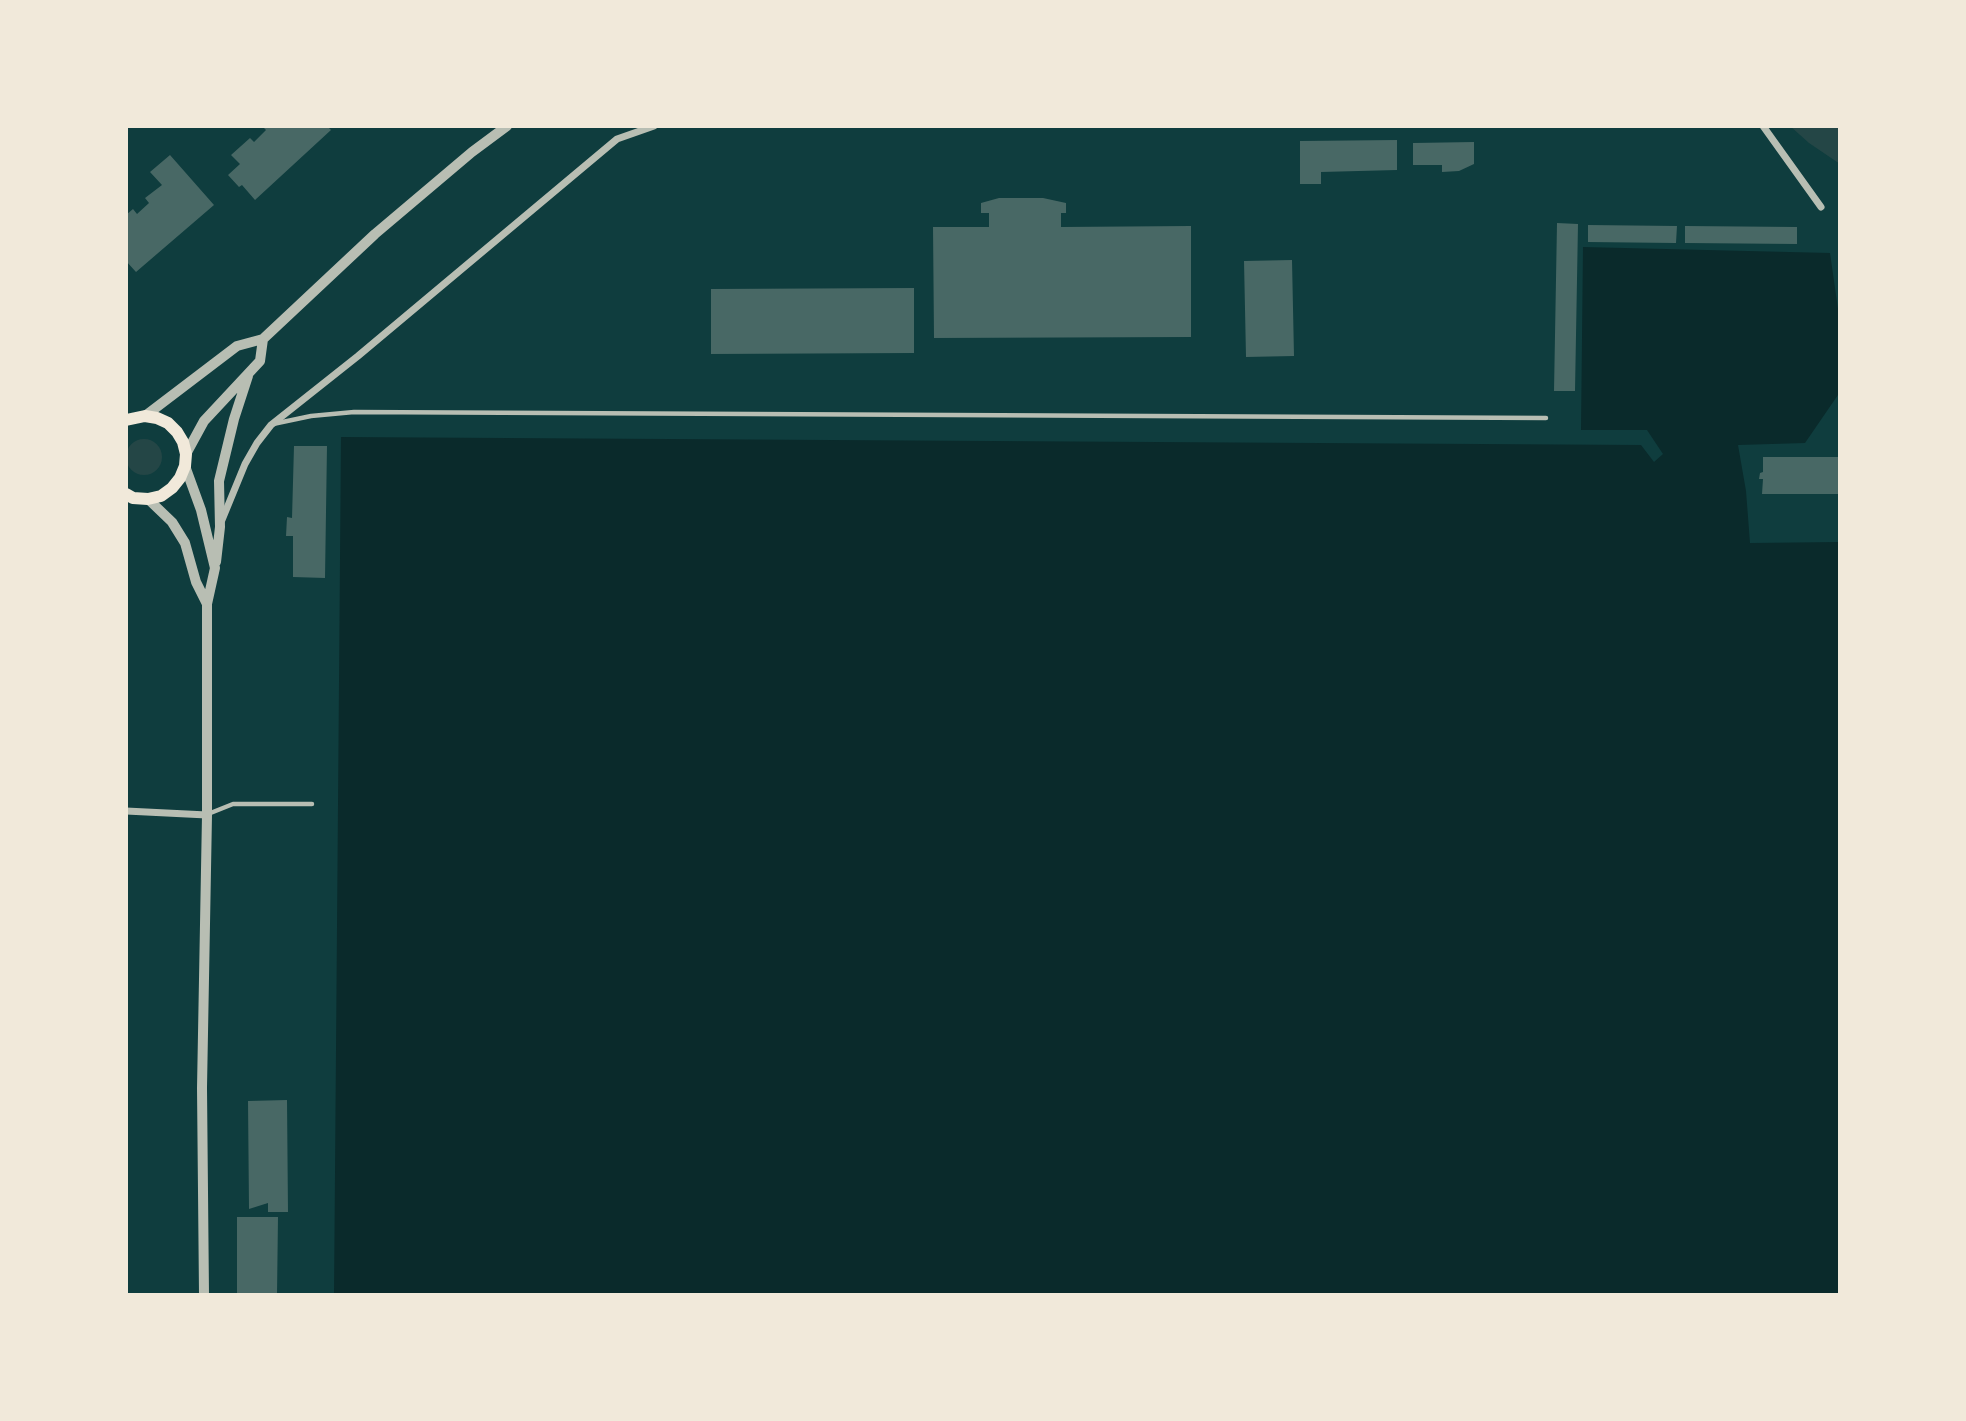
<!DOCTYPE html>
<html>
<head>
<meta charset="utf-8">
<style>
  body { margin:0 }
  #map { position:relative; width:1966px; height:1421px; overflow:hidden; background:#0f3d3e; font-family:Lato,sans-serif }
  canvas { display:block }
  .frame { position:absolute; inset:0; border:128px solid #f1e9da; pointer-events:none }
</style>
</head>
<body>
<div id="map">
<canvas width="1966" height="1421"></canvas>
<div class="frame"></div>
</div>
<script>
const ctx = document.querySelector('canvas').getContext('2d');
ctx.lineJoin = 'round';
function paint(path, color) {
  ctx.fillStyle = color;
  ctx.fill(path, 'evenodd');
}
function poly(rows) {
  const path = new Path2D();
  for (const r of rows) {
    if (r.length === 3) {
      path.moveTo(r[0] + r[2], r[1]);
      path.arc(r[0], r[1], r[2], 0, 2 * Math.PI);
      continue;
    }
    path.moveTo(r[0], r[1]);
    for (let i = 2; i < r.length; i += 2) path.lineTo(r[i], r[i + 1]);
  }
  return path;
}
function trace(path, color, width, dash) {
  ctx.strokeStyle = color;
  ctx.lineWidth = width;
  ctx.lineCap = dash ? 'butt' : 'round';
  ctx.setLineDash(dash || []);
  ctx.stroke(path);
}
paint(poly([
  [1790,126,1840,126,1840,164,1809,143],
  [144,457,18]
]), '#244646');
paint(poly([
  [1583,247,1830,253,1840,323,1840,392,1805,443,1738,445,1746,491,1750,543,1840,542,1840,1295,334,1295,341,437,1641,445,1654,462,1663,454,1647,430,1581,430]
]), '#0a2a2b');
paint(poly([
  [262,126,327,126,331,130,255,200,242,185,239,187,228,175,240,164,231,155,250,138,254,142,266,130],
  [1397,140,1397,170,1321,172,1321,184,1300,184,1300,141],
  [1474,142,1474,164,1459,171,1442,172,1442,165,1413,165,1413,143],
  [170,155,214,205,136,272,126,261,126,215,133,209,137,214,149,203,145,198,162,185,150,172],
  [999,198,1043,198,1066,203,1066,213,1061,213,1061,227,1191,226,1191,337,934,338,933,227,989,227,989,213,981,213,981,203],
  [1557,223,1578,224,1575,391,1554,391],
  [1588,225,1677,226,1676,243,1588,242],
  [1685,226,1797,227,1797,244,1685,243],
  [1292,260,1294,356,1246,357,1244,261],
  [914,288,914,353,711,354,711,289],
  [294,446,327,446,325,578,293,577,293,536,286,536,287,517,292,518],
  [1763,457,1840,457,1840,494,1762,494,1763,479,1759,479,1760,473,1763,472],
  [287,1100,288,1212,268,1212,268,1203,249,1209,248,1101],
  [237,1217,278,1217,277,1295,237,1295]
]), '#486865');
trace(poly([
  [273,424,311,416,354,412,1546,418],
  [208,814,233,804,312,804]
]), '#b8beb3', 4.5);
trace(poly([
  [1763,126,1821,207],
  [222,520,245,464,257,443,271,425,358,356,617,139,654,126],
  [126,811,207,815]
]), '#b8beb3', 7);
trace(poly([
  [145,416,237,346,263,339,375,234,472,152,507,126],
  [186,454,204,421,260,361,263,339],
  [185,466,201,510,215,568,207,604,207,815,202,1088,204,1295],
  [148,499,172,522,185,543,196,582,207,604],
  [216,562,220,527,219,481,234,419,248,376]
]), '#b8beb3', 10);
trace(poly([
  [126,420,145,416,157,418,168,423,177,432,183,442,186,454,185,466,180,478,172,488,161,496,148,499,133,498,126,494]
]), '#f1e9da', 12);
</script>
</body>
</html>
